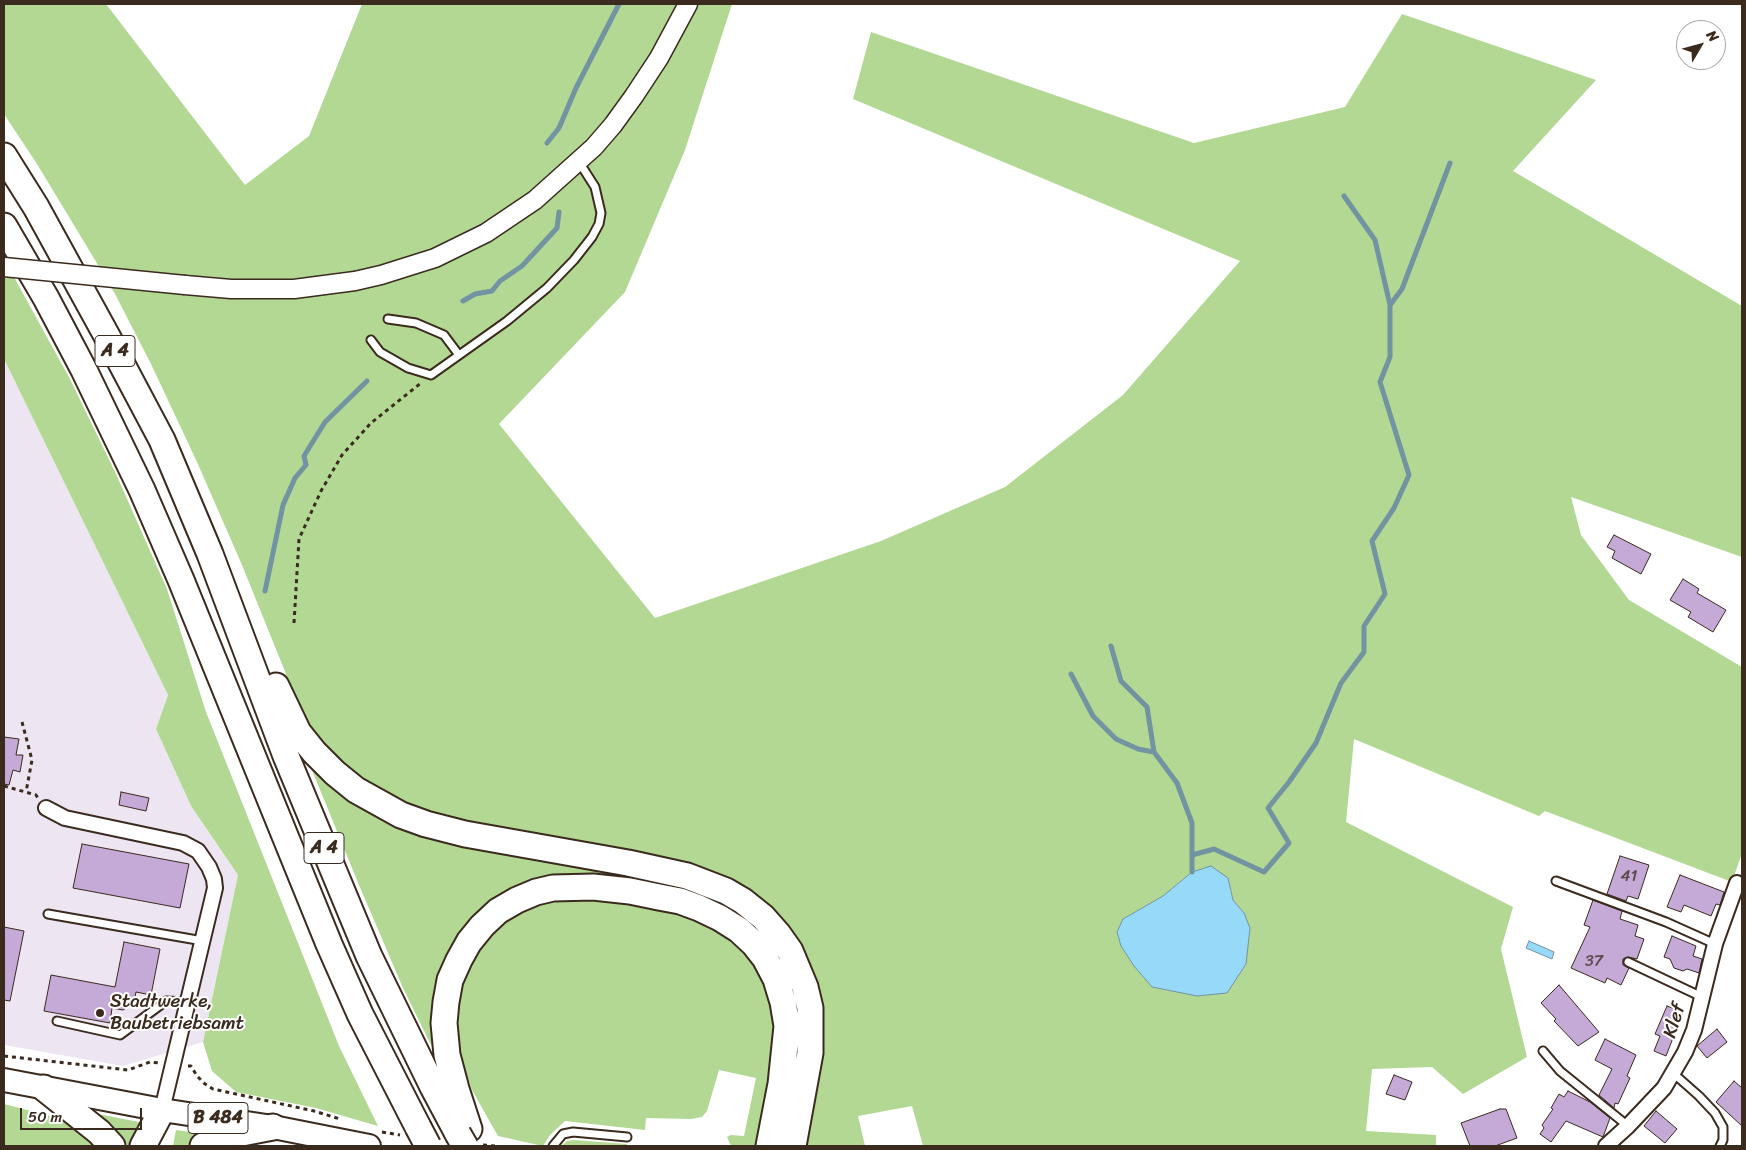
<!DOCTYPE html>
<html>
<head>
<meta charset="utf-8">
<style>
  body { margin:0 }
  #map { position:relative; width:1746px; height:1150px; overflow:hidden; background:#fff; font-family:Sriracha,sans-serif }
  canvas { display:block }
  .frame { position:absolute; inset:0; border:5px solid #3b2a1e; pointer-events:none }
  .north { position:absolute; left:1676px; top:20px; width:50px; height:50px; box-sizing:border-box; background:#fff; border:1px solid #b1aaa5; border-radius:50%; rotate:53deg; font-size:14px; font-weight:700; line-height:20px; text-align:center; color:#3b2a1e }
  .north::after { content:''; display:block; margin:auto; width:18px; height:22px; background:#3b2a1e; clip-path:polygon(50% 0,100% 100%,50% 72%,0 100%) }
  .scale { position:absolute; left:20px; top:1108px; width:122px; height:22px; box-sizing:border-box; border:2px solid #3b2a1e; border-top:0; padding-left:6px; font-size:15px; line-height:18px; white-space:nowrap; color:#3b2a1e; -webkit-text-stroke:4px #fff; paint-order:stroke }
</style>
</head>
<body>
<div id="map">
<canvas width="1746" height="1150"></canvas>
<div class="frame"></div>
<div class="north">N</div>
<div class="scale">50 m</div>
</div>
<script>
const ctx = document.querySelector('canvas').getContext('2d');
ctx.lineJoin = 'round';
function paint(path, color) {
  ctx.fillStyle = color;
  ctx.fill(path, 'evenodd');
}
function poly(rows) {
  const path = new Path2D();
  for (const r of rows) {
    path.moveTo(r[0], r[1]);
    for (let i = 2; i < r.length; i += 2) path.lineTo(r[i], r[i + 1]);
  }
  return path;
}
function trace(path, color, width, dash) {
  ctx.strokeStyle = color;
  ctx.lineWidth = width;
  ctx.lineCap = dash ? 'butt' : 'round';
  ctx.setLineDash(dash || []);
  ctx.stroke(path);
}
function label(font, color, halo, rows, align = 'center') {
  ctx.font = font + ' Sriracha,sans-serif';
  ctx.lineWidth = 4;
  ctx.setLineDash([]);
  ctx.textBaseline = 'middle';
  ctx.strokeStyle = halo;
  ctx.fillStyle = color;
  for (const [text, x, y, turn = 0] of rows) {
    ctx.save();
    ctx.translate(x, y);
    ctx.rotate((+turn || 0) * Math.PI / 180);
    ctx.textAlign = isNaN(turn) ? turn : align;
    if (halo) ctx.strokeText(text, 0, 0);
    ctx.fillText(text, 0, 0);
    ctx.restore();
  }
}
paint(poly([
  [4,359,168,695,156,729,191,806,238,875,203,1042,123,1066,4,1045]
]), '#eee5f3');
paint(poly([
  [4,4,106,4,245,185,309,136,362,4,732,4,685,150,625,292,499,424,655,618,881,541,1005,487,1123,395,1240,261,853,99,871,32,1194,143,1345,107,1402,14,1596,80,1513,171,1742,306,1742,557,1571,497,1581,535,1629,600,1742,667,1742,853,1732,882,1545,811,1539,816,1354,739,1346,822,1513,907,1501,949,1527,1057,1463,1094,1432,1067,1372,1069,1366,1131,1436,1135,1436,1146,923,1146,912,1106,858,1116,865,1146,806,1146,805,1138,820,1019,744,888,722,876,698,867,469,825,402,804,370,787,342,765,318,741,305,721,242,565,197,462,151,364,115,294,95,260,37,164,4,114],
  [1192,872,1228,878,1233,900,1244,913,1246,964,1227,993,1170,991,1152,987,1134,966,1121,946,1117,932,1123,919,1163,896],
  [4,259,70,379,116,474,167,589,206,712,339,1046,378,1126,316,1108,236,1092,212,1071,203,1042,238,875,191,806,156,729,168,695,4,359],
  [307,758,348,794,691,885,746,915,775,945,798,997,801,1047,788,1090,760,940,598,880,474,925,440,1060,430,1043,403,988,359,885],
  [591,896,689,915,739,943,751,957,770,992,777,1040,757,1146,731,1146,727,1137,731,1135,744,1136,756,1078,719,1070,707,1111,702,1117,691,1119,646,1118,645,1130,565,1121,550,1135,543,1146,498,1136,472,1090,459,1052,456,1024,458,997,464,976,477,950,492,932,511,916,530,905,551,899],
  [4,1104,58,1118,84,1128,103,1146,4,1146],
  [93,1113,139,1122,135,1146,121,1146],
  [176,1130,205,1134,187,1146,173,1146],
  [574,1140,627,1144,627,1146,561,1146,567,1141]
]), '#b3d893');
const water = poly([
  [1211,866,1228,878,1233,900,1244,913,1250,928,1246,964,1227,993,1197,996,1152,987,1134,966,1121,946,1117,932,1123,919,1163,896,1192,872,1211,866],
  [1529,941,1554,952,1552,959,1526,948,1529,941]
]);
paint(water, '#96d9f8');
trace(water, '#7293a1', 1);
trace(poly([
  [547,143,559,128,576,88,619,4],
  [463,301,475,294,492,291,500,281,522,266,557,228,559,212],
  [1390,305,1402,289,1450,163],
  [265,591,283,505,295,478,306,465,304,456,325,422,367,381],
  [1111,646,1121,681,1147,707,1154,752,1177,783,1192,823,1192,872],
  [1071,674,1093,716,1116,739,1138,749,1154,752],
  [1192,855,1214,849,1264,872,1289,843,1268,808,1289,782,1316,743,1341,683,1364,652,1364,626,1385,594,1372,541,1394,508,1409,475,1380,382,1390,357,1390,305,1375,240,1344,196]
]), '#7293a1', 5);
const building = poly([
  [1614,535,1651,554,1641,574,1612,558,1615,551,1607,547,1614,535],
  [1683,579,1699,589,1697,593,1726,610,1713,632,1688,617,1691,612,1670,600,1683,579],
  [4,737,19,739,16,755,23,755,20,772,13,770,9,785,4,784,4,737],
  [121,792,149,798,146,811,119,805,121,792],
  [82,844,189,864,180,908,73,888,82,844],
  [1620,856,1649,865,1638,899,1628,896,1626,901,1607,894,1620,856],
  [1680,875,1724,892,1720,905,1716,904,1711,916,1684,905,1681,912,1667,907,1680,875],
  [1593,900,1622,911,1620,919,1638,925,1635,936,1644,939,1637,959,1628,957,1623,959,1623,965,1629,968,1621,985,1607,978,1605,983,1571,968,1590,927,1584,925,1593,900],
  [4,927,24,931,10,1001,4,1000,4,927],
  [1672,936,1696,946,1693,956,1702,959,1699,973,1687,969,1683,971,1674,968,1670,959,1664,957,1672,936],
  [124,942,160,949,151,995,136,992,134,1002,123,1010,112,1008,110,1023,44,1011,51,975,115,987,124,942],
  [1559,985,1599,1032,1578,1046,1554,1021,1556,1019,1541,1003,1559,985],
  [1667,1006,1683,1012,1666,1056,1654,1051,1660,1036,1655,1034,1667,1006],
  [1717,1029,1727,1042,1707,1058,1697,1046,1717,1029],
  [1605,1039,1636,1055,1627,1076,1630,1078,1618,1104,1615,1103,1614,1108,1599,1095,1612,1069,1595,1060,1605,1039],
  [1394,1075,1412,1082,1405,1100,1386,1094,1394,1075],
  [1734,1081,1742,1088,1742,1126,1716,1102,1734,1081],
  [1568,1091,1590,1102,1610,1118,1603,1137,1566,1121,1551,1142,1540,1134,1544,1128,1542,1125,1553,1109,1551,1108,1559,1094,1564,1097,1568,1091],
  [1500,1109,1506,1109,1517,1138,1495,1146,1470,1146,1461,1123,1500,1109],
  [1656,1111,1677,1129,1665,1143,1644,1126,1656,1111]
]);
paint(building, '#c5a9d6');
trace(building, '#3b2a1e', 1);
const service = poly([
  [388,319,416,323,444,335,459,355],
  [371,340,380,352,408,368,431,375,507,321,547,288,574,260,592,237,599,224,601,213,595,187,579,162],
  [1556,881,1666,922,1715,944],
  [48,914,203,941],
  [1628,962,1702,997],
  [57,1021,120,1035,166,1001,187,1002],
  [1543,1051,1560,1071,1628,1126],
  [1673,1073,1699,1096,1715,1113,1723,1127,1723,1140,1720,1146],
  [553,1146,563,1134,573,1132,627,1137]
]);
const minor = poly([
  [46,808,65,818,183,843,198,851,209,867,214,879,215,888,162,1110],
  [1606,1146,1628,1126,1664,1088,1685,1052,1694,1030,1715,944,1737,883]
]);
const tertiary = poly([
  [185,285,231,289,294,289,355,281,381,275,435,258,486,233,535,200,594,147,613,125,634,96,659,58,688,4]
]);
const primary = poly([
  [4,1080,162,1110,273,1127,369,1146]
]);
const motorway = poly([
  [4,156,36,207,108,338,162,440,210,554,286,756,369,956,433,1087,458,1134],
  [4,226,46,298,84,370,142,490,181,580,329,944,360,1014,418,1127],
  [276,686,298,732,314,752,335,773,356,790,401,815,426,824,465,834,628,863,687,876,726,891,743,901,763,917,778,934,790,951,805,987,810,1008,810,1053,793,1146],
  [44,1088,99,1132,112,1146],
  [469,1129,456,1089,447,1055,444,1023,446,1002,450,980,459,960,469,942,482,926,498,911,517,900,536,892,553,888,593,887,630,891,659,897,680,901,699,908,720,918,739,930,754,944,765,958,776,979,783,1002,787,1026,781,1084,769,1146],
  [143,1146,162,1110],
  [203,1146,221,1137,273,1127]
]);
trace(service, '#3b2a1e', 11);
trace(minor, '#3b2a1e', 18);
trace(tertiary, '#3b2a1e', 21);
trace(primary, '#3b2a1e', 26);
trace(motorway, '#3b2a1e', 29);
trace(poly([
  [294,623,299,539,321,491,342,455,371,423,421,383],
  [22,722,32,760,26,792],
  [4,786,36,795,38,798],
  [4,1056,128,1070,150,1062,159,1063],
  [188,1066,191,1066,197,1076,205,1084,213,1089,314,1111,340,1119],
  [382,1132,400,1135],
  [483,1145,495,1146]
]), '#3b2a1e', 3, [4, 4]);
trace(service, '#fff', 7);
trace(minor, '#fff', 14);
trace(tertiary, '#fff', 18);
trace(primary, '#fff', 22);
trace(motorway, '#fff', 25);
const tertiaryBridge = poly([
  [4,267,185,285]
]);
const motorwayBridge = poly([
  [418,1127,428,1146],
  [458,1134,465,1146]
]);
trace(tertiaryBridge, '#3b2a1e', 21, []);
trace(motorwayBridge, '#3b2a1e', 29, []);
trace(tertiaryBridge, '#fff', 18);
trace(motorwayBridge, '#fff', 25);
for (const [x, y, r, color] of [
  [100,1013,5,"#3b2a1e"]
]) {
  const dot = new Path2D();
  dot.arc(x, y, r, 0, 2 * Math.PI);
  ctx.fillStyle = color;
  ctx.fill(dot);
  trace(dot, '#fff', 2);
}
label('16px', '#5e4a4c', null, [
  ["41",1629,877],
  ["37",1594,962]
]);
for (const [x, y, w] of [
  [115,351,40],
  [324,848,40],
  [218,1118,60]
]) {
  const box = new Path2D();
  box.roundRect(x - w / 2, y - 15.5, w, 31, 4);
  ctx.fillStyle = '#fff';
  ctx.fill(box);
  trace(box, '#3b2a1e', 1);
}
label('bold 18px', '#3b2a1e', null, [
  ["A 4",115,351],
  ["A 4",324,848],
  ["B 484",218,1118]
]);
label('19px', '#3b2a1e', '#fff', [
  ["Stadtwerke,",110,1002],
  ["Baubetriebsamt",110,1024]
], 'left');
label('19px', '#3b2a1e', '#fff', [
  ["Klef",1675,1021,-73]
]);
</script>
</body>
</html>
